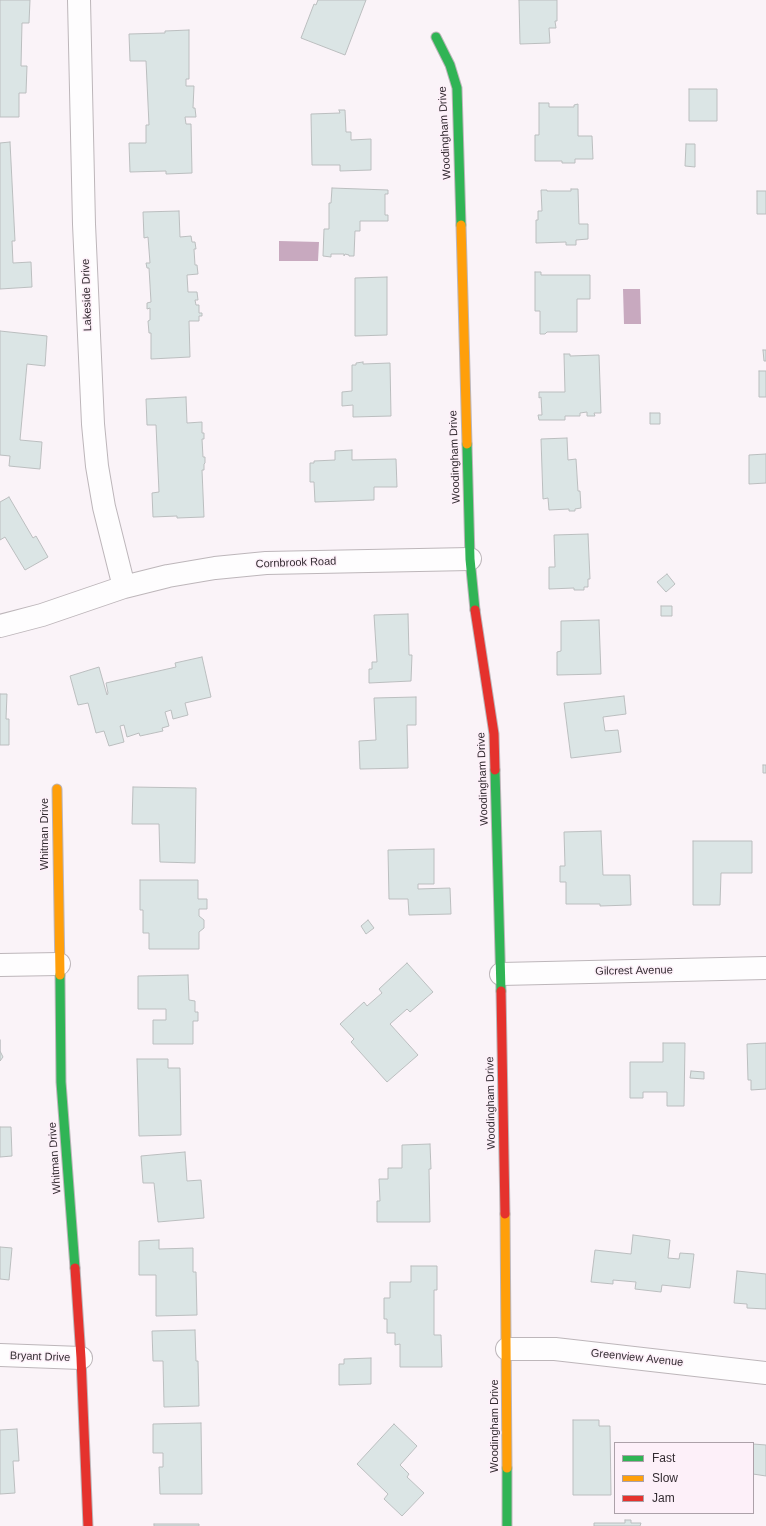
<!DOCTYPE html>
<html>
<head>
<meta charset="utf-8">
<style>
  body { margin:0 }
  #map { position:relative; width:766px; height:1526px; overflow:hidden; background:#faf3f8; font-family:Helvetica,sans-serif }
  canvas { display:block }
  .legend { position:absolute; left:614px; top:1442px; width:140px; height:72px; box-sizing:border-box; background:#fdf0f9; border:1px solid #aca1a9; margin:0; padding:5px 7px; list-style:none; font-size:12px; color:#332b31 }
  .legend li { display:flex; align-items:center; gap:8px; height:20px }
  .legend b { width:20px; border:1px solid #aca1a9 }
</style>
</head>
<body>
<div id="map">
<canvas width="766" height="1526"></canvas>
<ul class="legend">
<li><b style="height:5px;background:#30b455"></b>Fast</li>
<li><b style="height:5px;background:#ff9f0a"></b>Slow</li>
<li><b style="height:5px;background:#e5322d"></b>Jam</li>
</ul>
</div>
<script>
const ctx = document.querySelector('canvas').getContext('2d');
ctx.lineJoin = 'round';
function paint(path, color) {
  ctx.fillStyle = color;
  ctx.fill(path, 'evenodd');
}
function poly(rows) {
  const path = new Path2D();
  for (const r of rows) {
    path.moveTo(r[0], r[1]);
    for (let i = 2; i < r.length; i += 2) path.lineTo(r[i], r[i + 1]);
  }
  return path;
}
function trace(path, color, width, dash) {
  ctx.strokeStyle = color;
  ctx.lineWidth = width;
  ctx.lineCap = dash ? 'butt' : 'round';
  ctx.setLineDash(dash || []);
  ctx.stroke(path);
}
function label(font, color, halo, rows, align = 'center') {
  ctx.font = font + ' Helvetica,sans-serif';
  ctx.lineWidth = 3;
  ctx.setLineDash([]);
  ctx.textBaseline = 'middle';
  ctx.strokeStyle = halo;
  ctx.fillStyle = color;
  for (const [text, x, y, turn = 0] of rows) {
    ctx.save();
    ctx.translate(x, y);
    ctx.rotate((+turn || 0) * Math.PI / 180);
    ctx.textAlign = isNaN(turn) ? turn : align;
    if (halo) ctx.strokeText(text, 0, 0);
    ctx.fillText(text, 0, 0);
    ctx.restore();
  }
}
paint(poly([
  [279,241,319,242,318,261,279,261],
  [623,289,640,289,641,324,624,324]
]), '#c8a9bf');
const building = poly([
  [0,0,30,0,29,23,22,23,21,66,27,66,26,93,19,93,19,117,0,117,0,0],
  [318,0,366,0,345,55,301,38,314,4,316,5,318,0],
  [519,0,557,0,557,21,555,21,556,28,549,28,550,43,520,44,519,0],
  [189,30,189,79,186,79,186,86,194,86,193,108,195,108,196,117,185,117,186,124,191,124,192,173,166,174,166,171,130,172,129,143,146,143,146,125,149,125,146,61,130,61,129,34,165,33,165,31,189,30],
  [689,89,717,89,717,121,689,121,689,89],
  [539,103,549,103,549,107,574,107,574,105,578,104,578,136,592,136,593,159,575,159,575,163,562,163,562,161,535,161,535,135,539,135,539,103],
  [339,110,345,110,346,132,351,132,351,140,371,139,371,170,340,171,340,165,312,165,311,114,340,113,339,110],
  [10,142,15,241,12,241,13,263,31,262,32,287,0,289,0,143,10,142],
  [686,144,695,144,695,167,685,166,686,144],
  [332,188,388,190,388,194,385,194,385,215,388,215,388,221,360,221,360,231,355,231,354,256,349,256,349,255,345,254,344,256,344,254,331,254,331,257,323,256,324,229,329,229,329,203,331,203,332,188],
  [571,189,578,189,579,224,588,224,588,239,576,240,576,245,566,245,566,242,536,243,536,220,538,220,538,211,542,211,541,190,547,190,547,191,571,191,571,189],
  [757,191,766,191,766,214,757,214,757,191],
  [179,211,180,237,191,236,192,242,195,242,196,249,194,249,195,265,197,265,198,274,187,275,188,292,197,292,198,300,195,300,196,305,199,305,199,313,202,313,202,316,199,316,199,321,189,321,190,357,151,359,151,333,149,333,148,321,150,320,150,308,147,309,147,303,151,302,149,268,147,268,146,263,150,263,148,237,144,238,143,212,179,211],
  [535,272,541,272,541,275,590,275,590,299,577,299,577,332,547,332,545,334,540,334,540,311,535,311,535,272],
  [387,277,387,335,355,336,355,278,387,277],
  [0,331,47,336,45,366,27,364,20,440,42,442,40,469,9,466,10,456,0,455,0,331],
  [763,350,766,350,766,361,764,361,763,350],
  [564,354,570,354,570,356,599,355,601,413,594,413,595,416,587,416,587,412,580,413,580,416,565,416,565,420,539,420,538,415,542,415,541,397,539,398,539,392,565,392,564,354],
  [363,362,363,364,390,363,391,416,353,417,353,405,342,406,342,392,352,391,352,365,356,365,356,363,363,362],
  [759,371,766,371,766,397,759,397,759,371],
  [186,397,187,423,202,422,202,433,204,433,204,439,202,439,203,457,205,457,205,463,204,464,204,470,202,470,204,517,177,518,177,516,153,517,152,493,159,492,156,425,147,425,146,399,186,397],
  [650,413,660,413,660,424,650,424,650,413],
  [567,438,568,460,576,459,578,491,580,491,581,508,575,509,575,511,569,511,569,509,549,510,548,498,543,499,541,439,567,438],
  [352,450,352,460,396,459,397,487,374,487,374,500,315,502,314,482,310,482,310,463,314,463,314,461,335,460,335,451,352,450],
  [766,454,766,483,749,484,749,455,766,454],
  [9,497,33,538,36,536,48,557,25,570,5,537,0,540,0,502,9,497],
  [588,534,590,579,588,579,588,587,584,587,584,590,574,590,574,588,549,589,549,567,555,567,554,535,588,534],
  [667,574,675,584,666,592,657,582,667,574],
  [661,606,672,606,672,616,661,616,661,606],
  [408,614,409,655,412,655,411,681,369,683,369,669,372,669,372,662,377,662,374,615,408,614],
  [599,620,601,674,557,675,557,652,561,651,561,621,599,620],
  [202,657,211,697,185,703,188,715,173,719,171,710,165,712,169,726,162,728,163,731,140,736,139,733,127,737,124,725,120,726,124,742,109,746,104,731,96,733,88,703,78,705,70,676,99,667,107,695,108,693,106,683,176,667,175,663,202,657],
  [0,694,7,694,6,719,9,719,9,745,0,745,0,694],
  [624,696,626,714,603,717,605,731,618,730,621,752,571,758,564,703,624,696],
  [416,697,416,725,407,725,408,768,360,769,359,741,376,740,374,698,416,697],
  [763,765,766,765,766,773,763,773,763,765],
  [133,787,196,788,195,863,160,862,159,824,132,824,133,787],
  [601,831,603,875,630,875,631,905,600,906,600,904,566,904,566,882,560,882,560,866,565,866,564,832,601,831],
  [693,841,752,841,752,873,721,873,720,905,693,905,693,841],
  [434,849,434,884,418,884,418,889,450,888,451,914,409,915,408,899,389,899,388,850,434,849],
  [140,880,198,880,198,899,207,899,207,909,199,909,199,916,204,920,204,928,199,932,199,949,149,949,149,933,143,933,143,910,140,910,140,880],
  [368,920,374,928,366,934,361,926,368,920],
  [407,963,433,992,410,1012,407,1009,390,1024,418,1055,387,1082,351,1042,354,1039,340,1024,364,1002,367,1006,382,993,379,989,407,963],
  [188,975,189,1000,195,1001,195,1012,198,1012,198,1021,193,1021,193,1044,153,1044,153,1020,166,1020,166,1009,138,1009,138,976,188,975],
  [0,1040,0,1051,3,1057,0,1061,0,1040],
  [663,1043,685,1043,684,1106,667,1106,667,1092,643,1092,643,1098,630,1098,630,1062,663,1062,663,1043],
  [766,1043,766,1089,751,1090,751,1080,748,1080,747,1044,766,1043],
  [137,1059,168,1059,168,1068,180,1068,181,1135,139,1136,137,1059],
  [691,1071,704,1072,704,1079,690,1078,691,1071],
  [0,1127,11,1127,12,1156,0,1157,0,1127],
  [430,1144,431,1169,429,1169,430,1222,377,1222,377,1201,380,1201,379,1179,388,1179,388,1168,402,1168,402,1145,430,1144],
  [185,1152,187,1181,201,1180,204,1218,158,1222,154,1183,143,1183,141,1156,185,1152],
  [633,1235,670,1240,668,1258,679,1259,680,1253,694,1254,690,1288,662,1285,661,1292,635,1289,636,1282,613,1280,613,1284,591,1282,595,1250,631,1254,633,1235],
  [159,1240,159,1249,193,1248,193,1272,196,1272,197,1315,156,1316,156,1275,139,1275,139,1241,159,1240],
  [0,1247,12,1248,9,1280,0,1279,0,1247],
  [411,1266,437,1266,437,1290,434,1290,434,1335,441,1335,442,1367,400,1367,400,1344,395,1345,395,1333,387,1333,387,1319,384,1319,384,1298,390,1298,390,1282,411,1282,411,1266],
  [737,1271,766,1274,766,1309,747,1308,747,1304,734,1303,737,1271],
  [195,1330,196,1361,198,1361,199,1406,164,1407,163,1361,153,1361,152,1331,195,1330],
  [371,1358,371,1384,339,1385,339,1364,344,1364,344,1359,371,1358],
  [573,1420,599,1420,599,1426,610,1426,611,1495,573,1495,573,1420],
  [201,1423,202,1494,160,1494,159,1467,163,1467,163,1453,153,1453,153,1424,201,1423],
  [394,1424,417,1446,400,1465,409,1474,407,1477,424,1493,402,1516,384,1499,388,1494,357,1464,394,1424],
  [17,1429,19,1461,13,1461,15,1493,0,1494,0,1430,17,1429],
  [753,1444,766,1445,766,1476,753,1474,753,1444],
  [625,1520,631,1520,631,1523,641,1523,640,1526,594,1526,594,1523,625,1523,625,1520],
  [154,1524,199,1524,199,1526,154,1526,154,1524]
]);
paint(building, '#dbe5e5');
trace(building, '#bbbebf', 1);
const street = poly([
  [79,0,84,224,93,424,97,466,104,507,124,587],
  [0,626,42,615,124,587,168,576,215,568,266,563,470,559],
  [0,965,59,964],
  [501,974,766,968],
  [507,1349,555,1349,766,1373],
  [0,1355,81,1358]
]);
const fast = poly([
  [436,37,450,65,457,88,461,225],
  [467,444,470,559,475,610],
  [495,770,501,991],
  [60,975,61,1082,75,1268],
  [507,1468,507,1526]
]);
const slow = poly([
  [461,225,467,444],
  [57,789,60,975],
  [505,1214,507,1468]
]);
const jam = poly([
  [475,610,494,734,495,770],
  [501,991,505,1214],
  [75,1268,81,1358,88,1526]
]);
trace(street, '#bdb6ba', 24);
trace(fast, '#bdb6ba', 11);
trace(slow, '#bdb6ba', 11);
trace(jam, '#bdb6ba', 11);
trace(street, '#fefdfe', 22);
trace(fast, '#30b455', 9);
trace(slow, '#ff9f0a', 9);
trace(jam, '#e5322d', 9);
label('11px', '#332b31', '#fdf0f9', [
  ["Woodingham Drive",445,133,-93],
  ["Lakeside Drive",87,295,-92],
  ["Woodingham Drive",455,457,-92],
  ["Cornbrook Road",296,563,-2],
  ["Woodingham Drive",483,779,-92],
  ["Whitman Drive",45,834,-90],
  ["Gilcrest Avenue",634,971,-1],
  ["Woodingham Drive",491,1103,-91],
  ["Whitman Drive",55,1158,-94],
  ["Bryant Drive",40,1357,2],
  ["Greenview Avenue",637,1358,6],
  ["Woodingham Drive",495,1426,-90]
]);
</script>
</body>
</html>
